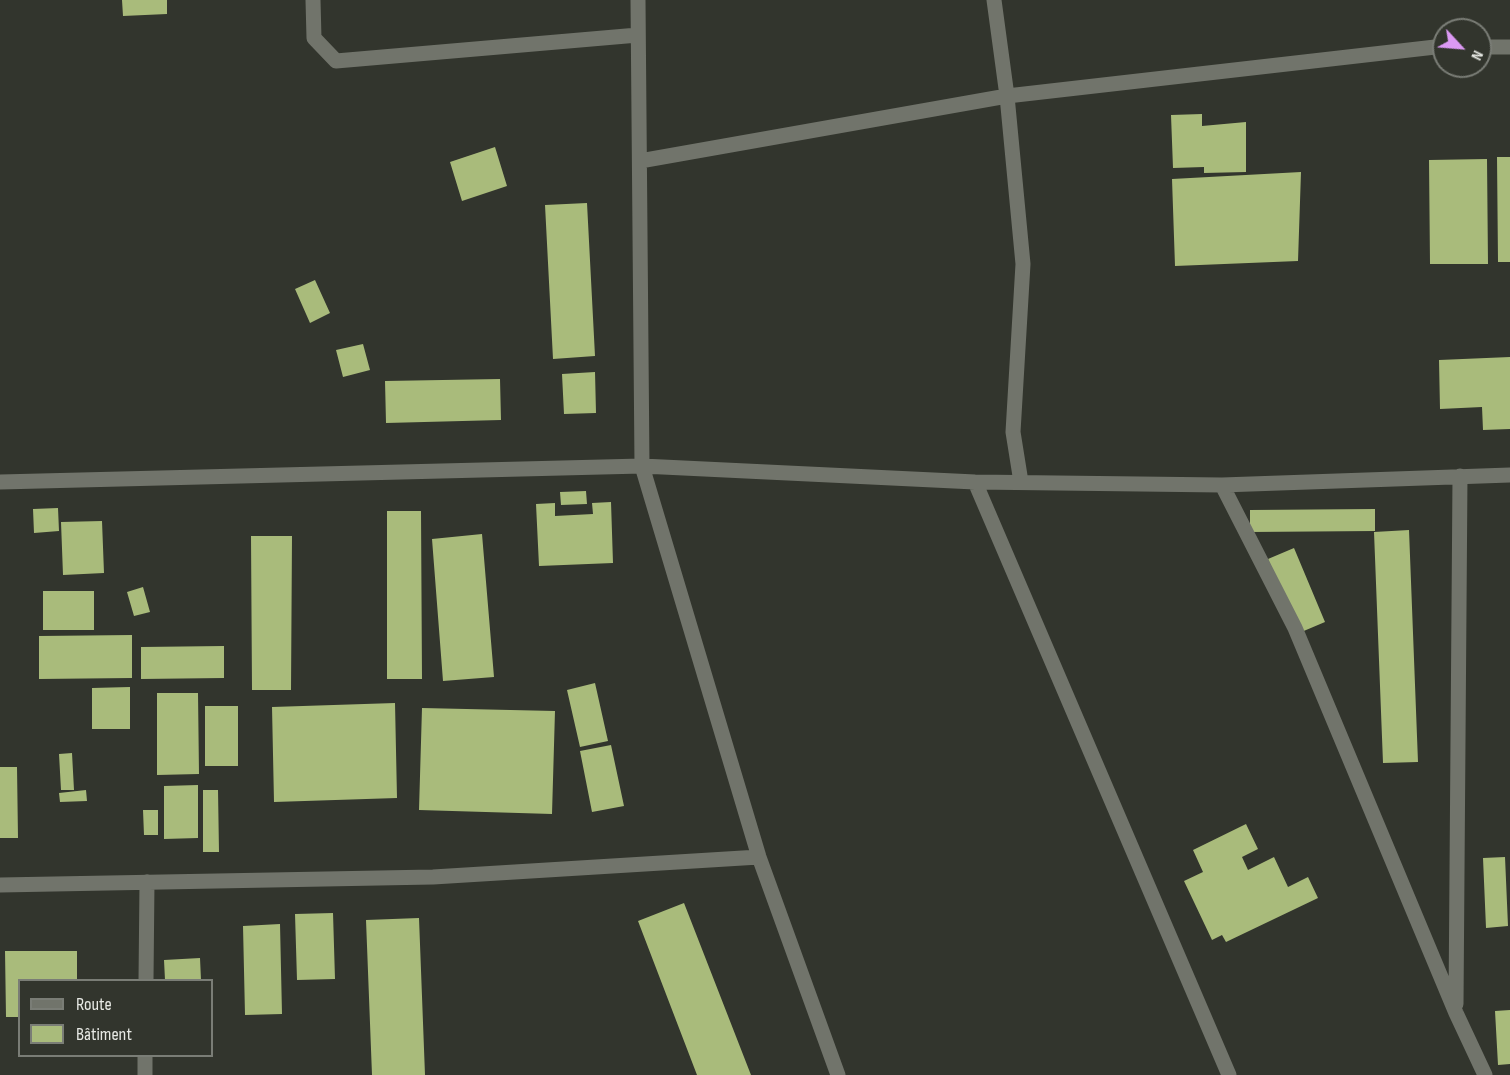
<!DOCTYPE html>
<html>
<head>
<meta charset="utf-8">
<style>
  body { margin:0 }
  #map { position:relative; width:1510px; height:1075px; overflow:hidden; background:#32352d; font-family:"Sofia Sans Condensed",sans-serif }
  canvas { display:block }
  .legend { position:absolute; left:18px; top:979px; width:195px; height:78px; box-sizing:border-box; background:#32352d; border:2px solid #7a7d76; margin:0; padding:8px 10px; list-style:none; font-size:18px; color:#e7e9e4 }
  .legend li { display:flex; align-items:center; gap:12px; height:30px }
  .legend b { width:30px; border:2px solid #7a7d76 }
  .north { position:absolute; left:1432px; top:18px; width:60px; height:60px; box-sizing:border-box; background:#32352d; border:2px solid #7a7d76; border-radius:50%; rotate:116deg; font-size:16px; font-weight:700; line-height:24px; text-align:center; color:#e7e9e4 }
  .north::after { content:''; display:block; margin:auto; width:21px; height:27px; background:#dc99f4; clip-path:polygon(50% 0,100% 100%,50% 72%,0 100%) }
</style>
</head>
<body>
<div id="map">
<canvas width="1510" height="1075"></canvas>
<ul class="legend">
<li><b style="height:8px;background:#71746b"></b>Route</li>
<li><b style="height:16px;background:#a9bb7b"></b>Bâtiment</li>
</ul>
<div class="north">N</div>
</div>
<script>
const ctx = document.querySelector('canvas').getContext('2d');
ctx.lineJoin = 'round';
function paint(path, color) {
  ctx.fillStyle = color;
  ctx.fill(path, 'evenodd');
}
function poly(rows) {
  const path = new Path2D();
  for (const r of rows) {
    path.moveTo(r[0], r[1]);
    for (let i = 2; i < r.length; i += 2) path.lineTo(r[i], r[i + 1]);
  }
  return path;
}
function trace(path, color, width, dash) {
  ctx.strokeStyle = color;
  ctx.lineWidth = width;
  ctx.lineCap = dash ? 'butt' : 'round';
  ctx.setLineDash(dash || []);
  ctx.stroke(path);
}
paint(poly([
  [122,0,167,0,167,14,123,16],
  [1202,114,1202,126,1246,122,1246,172,1204,173,1204,167,1173,168,1171,115],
  [495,147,507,186,462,201,450,162],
  [1497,157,1510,157,1510,262,1498,262],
  [1487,159,1488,264,1430,264,1429,160],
  [1301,172,1298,261,1175,266,1172,179],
  [587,203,595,356,553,359,545,205],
  [315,280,330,313,310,323,295,289],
  [363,344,370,370,343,377,336,350],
  [1510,357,1510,429,1483,430,1482,407,1440,409,1439,360],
  [595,372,596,413,564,414,562,374],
  [500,379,501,420,386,423,385,381],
  [586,491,587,504,561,505,560,492],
  [611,502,613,563,539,566,536,504,555,503,555,516,593,514,592,503],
  [58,508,59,531,34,533,33,509],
  [1375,509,1375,531,1250,532,1250,510],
  [387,511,421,511,422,679,387,679],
  [102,521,104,573,63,575,61,522],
  [1409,530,1418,762,1383,763,1374,532],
  [482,534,494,677,443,681,432,539],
  [251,536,292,536,291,690,252,690],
  [1294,548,1325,622,1299,633,1268,559],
  [143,587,150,612,134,616,127,592],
  [43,591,94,591,94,630,43,630],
  [132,635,132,678,39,679,39,636],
  [224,646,224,678,141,679,141,647],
  [595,683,608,741,580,747,567,690],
  [130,687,130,729,92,729,92,688],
  [157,693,198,693,199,774,157,775],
  [395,703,397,798,274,802,272,707],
  [205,706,238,706,238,766,205,766],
  [422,708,555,711,552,814,419,810],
  [611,745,624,806,592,812,580,751],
  [72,753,74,790,61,790,59,754],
  [0,767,17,767,18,838,0,838],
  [198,785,198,838,164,839,164,786],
  [86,790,87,801,60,802,59,793],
  [203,790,218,790,219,852,203,852],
  [143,810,158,810,158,835,144,835],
  [1246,824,1258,849,1242,857,1248,870,1274,857,1288,887,1308,877,1318,898,1226,942,1222,935,1212,940,1184,881,1203,872,1193,850],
  [1505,857,1508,926,1486,928,1483,858],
  [684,903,751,1075,697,1075,638,921],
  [333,913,335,979,297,980,295,914],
  [419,918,425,1075,372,1075,366,920],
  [280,924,282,1014,245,1015,243,926],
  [5,951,77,951,77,980,20,980,20,1017,6,1017],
  [200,958,201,980,165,980,164,960],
  [1510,1010,1510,1064,1498,1065,1495,1011]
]), '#a9bb7b');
trace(poly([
  [313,0,314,38,336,61,638,35],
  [638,0,642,466,759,857,838,1075],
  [994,0,1007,96,1023,264,1013,432,1021,482],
  [1480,47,1510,47],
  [640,161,1007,96,1444,46],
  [0,482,642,466,975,482,1222,485,1510,475],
  [975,482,1229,1075],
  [1222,485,1295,628,1456,1013,1485,1075],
  [0,885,433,877,759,857],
  [146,980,147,882],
  [1456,1004,1460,476],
  [145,1075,145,1056]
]), '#71746b', 15);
</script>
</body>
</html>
